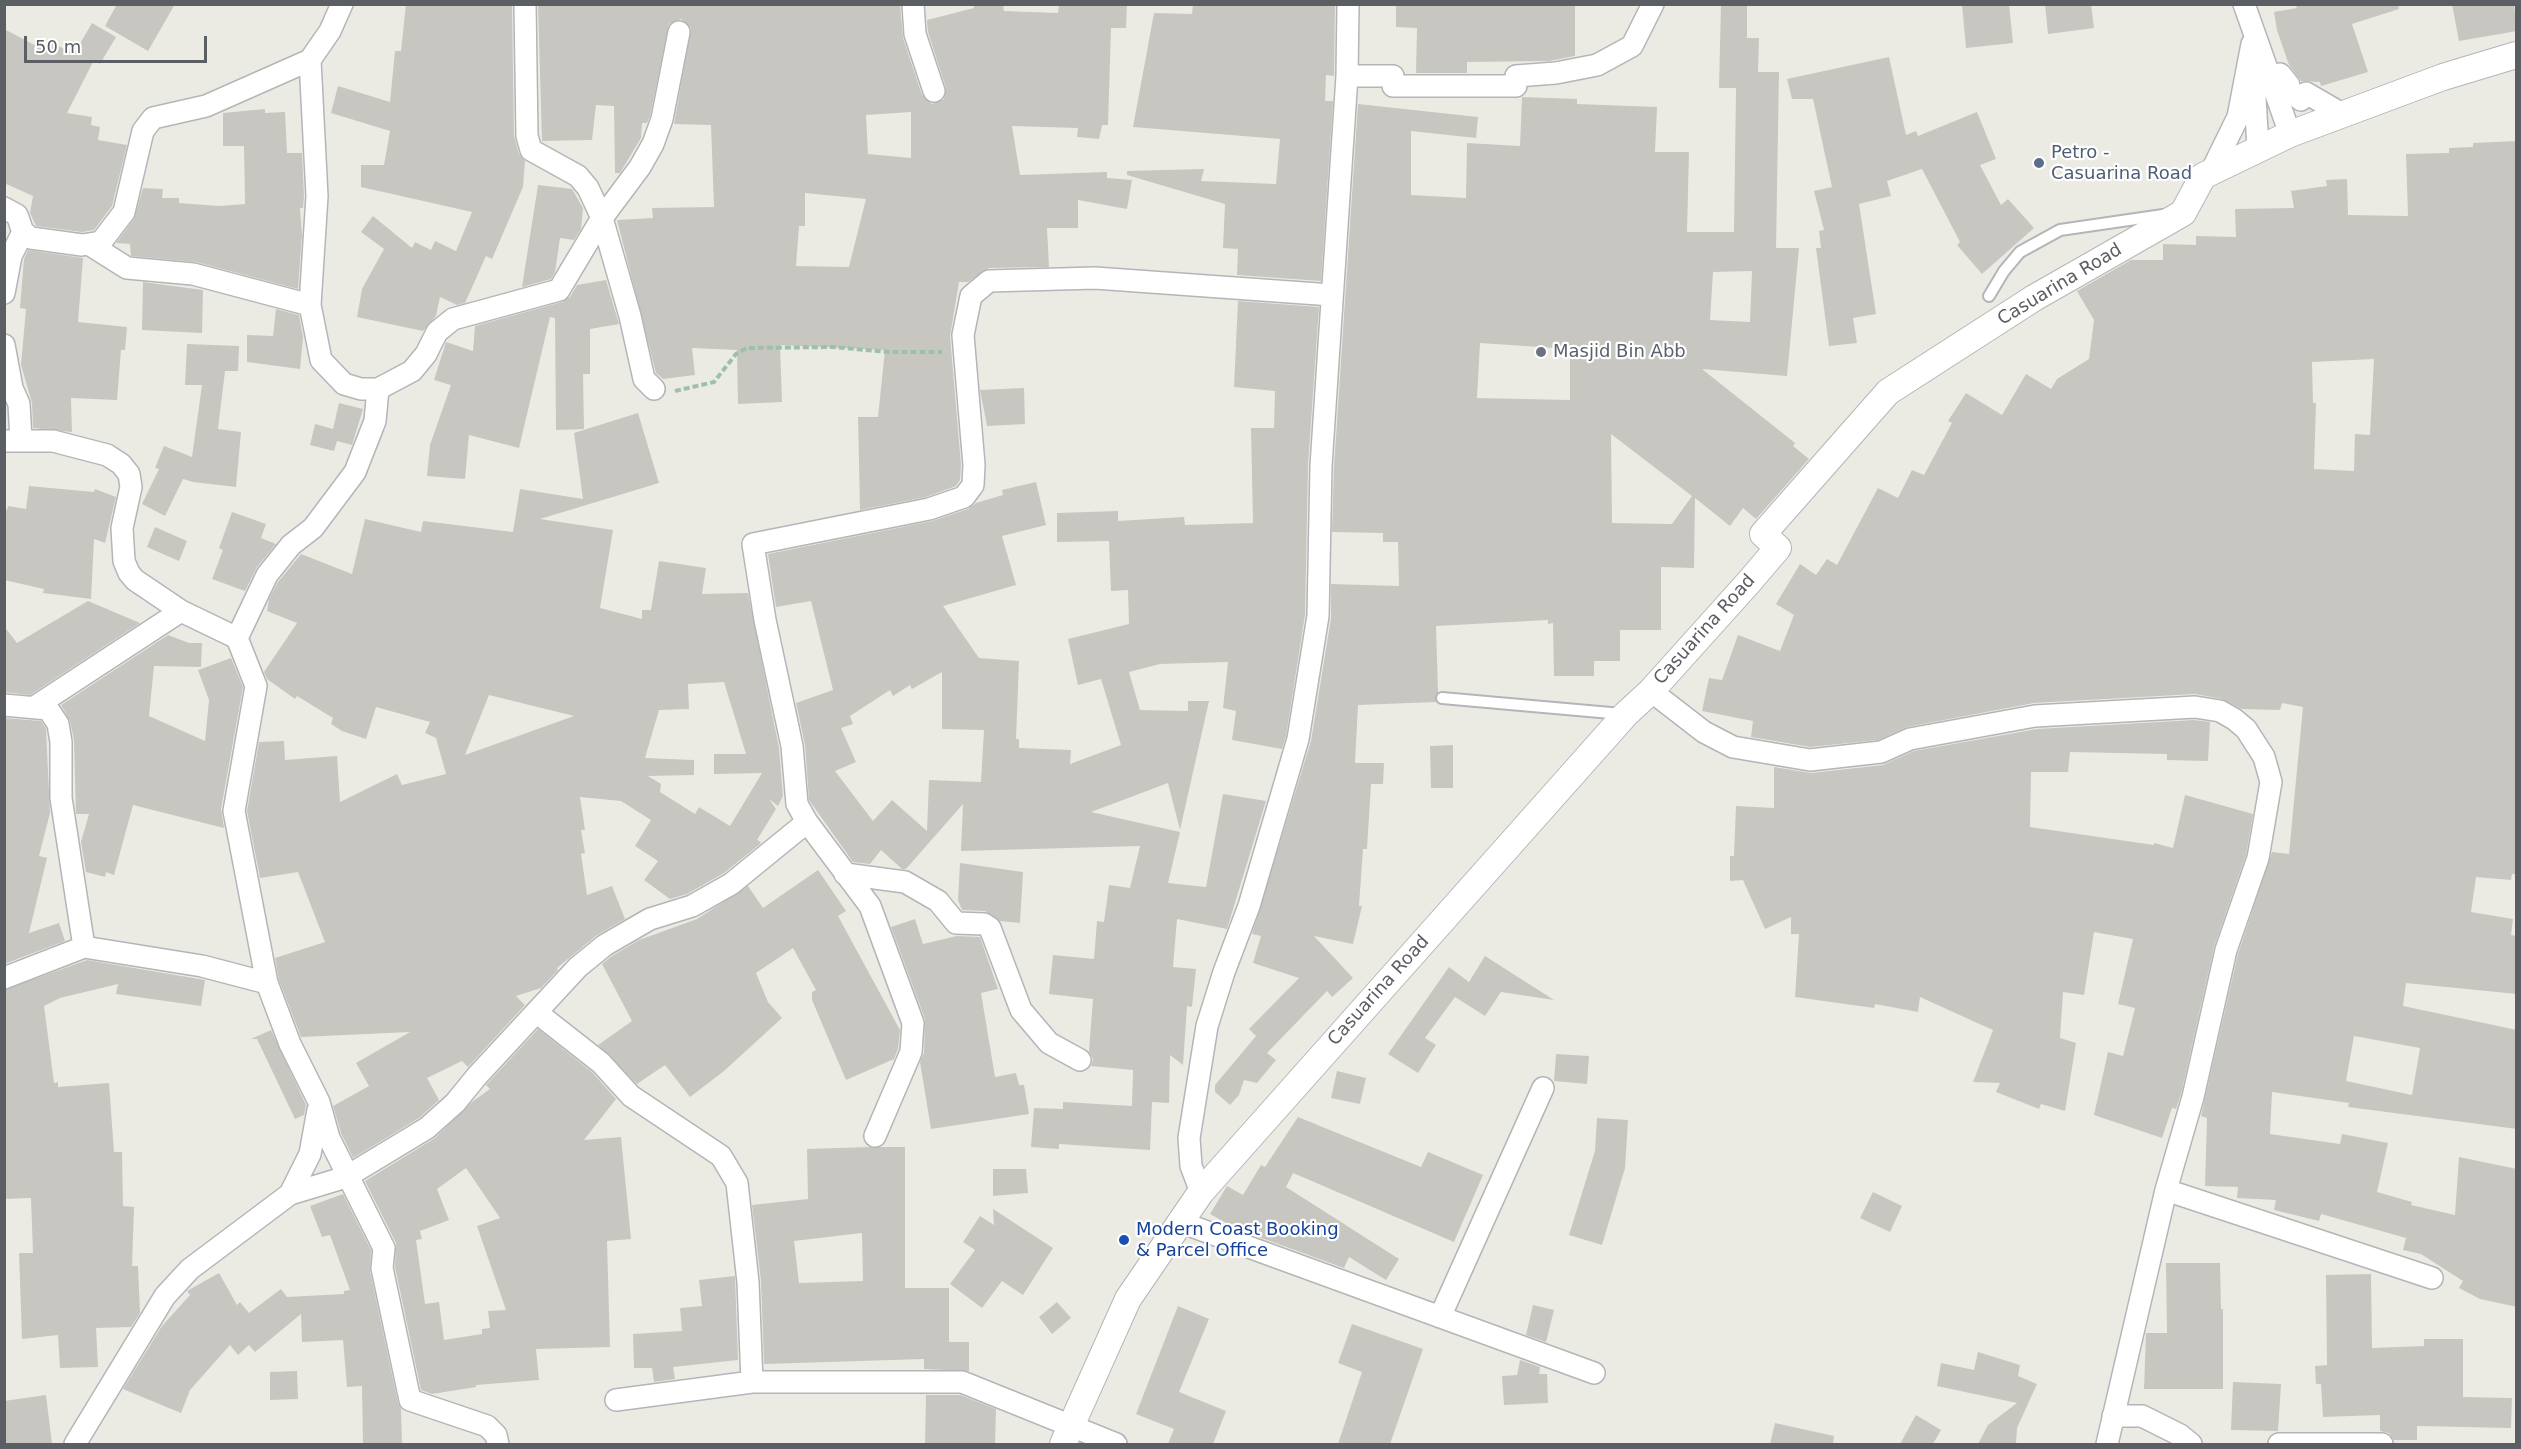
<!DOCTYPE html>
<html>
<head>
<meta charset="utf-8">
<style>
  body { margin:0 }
  #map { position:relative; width:2521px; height:1449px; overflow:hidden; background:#ecebe3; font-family:"DejaVu Sans",sans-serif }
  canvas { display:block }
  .frame { position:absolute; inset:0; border:6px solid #5b5e62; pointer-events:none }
  .scale { position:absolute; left:24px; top:36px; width:183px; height:27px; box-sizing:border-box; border:3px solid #5b5e62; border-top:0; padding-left:8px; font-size:18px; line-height:21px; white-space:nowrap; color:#5b5e62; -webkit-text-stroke:4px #fff; paint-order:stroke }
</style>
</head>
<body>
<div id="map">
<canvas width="2521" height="1449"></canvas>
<div class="frame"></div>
<div class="scale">50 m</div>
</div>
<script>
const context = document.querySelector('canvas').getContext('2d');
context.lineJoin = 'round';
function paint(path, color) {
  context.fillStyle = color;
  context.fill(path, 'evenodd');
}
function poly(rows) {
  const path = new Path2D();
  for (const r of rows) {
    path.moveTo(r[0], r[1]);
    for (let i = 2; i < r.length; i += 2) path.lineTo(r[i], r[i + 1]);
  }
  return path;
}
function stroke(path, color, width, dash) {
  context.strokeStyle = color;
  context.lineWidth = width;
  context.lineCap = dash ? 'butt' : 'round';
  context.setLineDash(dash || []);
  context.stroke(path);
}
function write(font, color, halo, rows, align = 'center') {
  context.font = font + ' "DejaVu Sans",sans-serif';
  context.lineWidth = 4.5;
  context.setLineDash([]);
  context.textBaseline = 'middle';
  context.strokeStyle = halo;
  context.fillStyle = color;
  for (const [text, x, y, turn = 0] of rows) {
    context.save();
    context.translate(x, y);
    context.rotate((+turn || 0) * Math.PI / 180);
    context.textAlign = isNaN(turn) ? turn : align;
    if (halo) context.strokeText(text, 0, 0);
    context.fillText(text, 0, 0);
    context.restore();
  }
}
const building = poly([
  [117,4,175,4,148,51,105,26],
  [406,4,512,4,514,136,519,154,525,161,523,187,492,259,486,256,465,303,457,305,440,297,436,316,423,331,357,317,362,289,384,249,361,232,373,216,412,248,415,242,431,250,435,241,456,251,472,212,361,187,361,165,384,165,390,131,331,113,338,86,390,102,395,51,401,51],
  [538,4,900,4,903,38,922,95,932,104,944,99,946,88,928,32,927,20,974,8,973,4,1003,4,1004,11,1058,13,1059,4,1127,4,1126,28,1111,28,1108,125,1102,125,1099,139,1077,137,1078,128,1012,126,1020,175,1107,172,1107,178,1132,180,1127,209,1078,200,1078,228,1047,228,1049,267,989,268,968,282,959,282,950,336,961,465,960,480,956,486,926,497,860,510,858,417,878,417,885,350,780,345,782,402,738,404,737,350,692,348,695,375,663,379,656,373,617,220,653,218,652,208,714,207,711,125,674,124,691,28,681,19,669,24,650,116,647,123,642,123,641,138,620,173,615,173,614,106,596,105,592,140,542,141],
  [911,112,911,158,868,154,866,115],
  [805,193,866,199,849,267,796,266,799,226,805,226],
  [1193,4,1335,4,1334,76,1326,75,1325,101,1333,101,1321,281,1237,275,1238,249,1223,248,1225,204,1127,175,1127,171,1204,169,1201,181,1276,184,1280,139,1133,127,1154,13,1192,14],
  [1396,4,1575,4,1575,56,1549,61,1467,62,1467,73,1416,73,1417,28,1396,27],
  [1721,4,1747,4,1747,38,1759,38,1758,72,1779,72,1776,248,1799,248,1787,376,1702,369,1795,443,1793,446,1809,459,1756,519,1743,508,1730,526,1695,498,1694,568,1661,567,1661,630,1620,630,1620,661,1594,661,1594,676,1554,676,1553,623,1548,624,1548,620,1436,626,1438,692,1436,702,1358,705,1355,763,1384,763,1383,784,1371,784,1367,849,1363,849,1359,906,1362,906,1353,944,1314,936,1353,978,1332,997,1327,991,1267,1053,1276,1060,1257,1083,1244,1080,1239,1095,1230,1105,1215,1092,1215,1085,1256,1036,1249,1029,1299,978,1253,963,1261,936,1252,934,1311,741,1331,618,1331,584,1399,586,1398,542,1383,542,1383,533,1332,532,1334,467,1358,104,1478,117,1476,138,1411,131,1411,195,1466,198,1467,143,1520,146,1522,97,1577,99,1577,104,1657,107,1655,152,1689,152,1687,232,1734,232,1736,88,1719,88],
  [1752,271,1750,322,1710,320,1713,272],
  [1480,343,1570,349,1570,400,1477,398],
  [1611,434,1692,496,1672,524,1612,523],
  [1962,4,2009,4,2013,43,1966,48],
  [2045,4,2091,4,2094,28,2048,34],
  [2295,4,2398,4,2399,9,2352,24,2368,72,2321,86,2320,82,2301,81,2289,65,2277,30,2274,12,2297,8],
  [2452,4,2514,4,2517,31,2459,41],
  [92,23,116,37,100,64,94,60,67,113,92,117,91,125,100,127,98,140,127,145,112,206,94,230,82,232,36,226,30,213,33,196,4,183,4,29,44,50,49,41,74,54],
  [1889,57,1906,135,1916,131,1918,136,1977,112,1996,159,1980,165,2001,205,2008,199,2034,228,1982,274,1957,245,1960,242,1922,169,1887,181,1891,196,1859,204,1876,314,1853,318,1857,343,1829,346,1816,248,1821,248,1819,231,1824,230,1814,191,1832,187,1813,99,1792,99,1787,79],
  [265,109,265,113,285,112,287,153,302,153,304,196,303,208,300,208,302,235,298,289,196,262,131,256,130,244,116,243,134,219,143,188,163,189,162,198,179,198,179,203,219,206,245,204,244,146,223,146,223,113],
  [2517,141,2517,874,2512,874,2511,880,2476,877,2471,912,2513,919,2511,935,2517,936,2517,994,2406,983,2403,1006,2517,1030,2517,1129,2348,1107,2349,1103,2272,1092,2270,1134,2340,1144,2342,1134,2388,1143,2377,1192,2412,1202,2411,1205,2455,1215,2459,1157,2517,1169,2517,1307,2480,1299,2459,1288,2463,1281,2421,1254,2403,1250,2406,1238,2321,1214,2319,1221,2274,1210,2276,1200,2237,1198,2238,1187,2205,1186,2207,1118,2201,1116,2238,954,2272,852,2289,854,2303,707,2282,703,2280,710,2242,709,2222,699,2195,694,2034,703,1907,727,1878,740,1810,747,1751,737,1753,721,1702,711,1709,678,1722,680,1738,635,1780,651,1794,615,1776,604,1800,564,1816,575,1827,559,1837,565,1878,488,1898,498,1912,470,1924,475,1952,423,1948,421,1966,393,2002,415,2026,374,2051,389,2057,379,2089,359,2094,320,2077,291,2131,260,2163,260,2163,244,2196,245,2196,236,2236,237,2235,209,2294,208,2291,191,2327,186,2326,180,2347,179,2348,215,2408,216,2406,154,2449,153,2449,148,2473,147,2473,143],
  [2374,359,2370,435,2355,434,2354,471,2314,469,2316,403,2313,403,2312,362],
  [2354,1036,2420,1048,2412,1095,2346,1081],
  [538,185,572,189,583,208,581,229,574,240,560,238,555,272,551,279,522,287],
  [28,250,83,258,78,322,127,327,125,350,121,350,117,400,71,398,72,432,33,428,32,403,21,365,26,309,20,308,24,259],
  [606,280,619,324,590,329,590,374,583,374,584,429,556,430,555,318,550,317,519,448,469,435,465,479,427,476,430,445,451,385,434,380,446,342,473,351,475,326,562,302,570,297,577,285],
  [143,282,203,290,202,333,142,330],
  [1238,301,1319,307,1308,465,1305,615,1286,736,1282,749,1232,740,1236,711,1223,708,1228,662,1160,664,1129,672,1140,710,1188,711,1188,701,1209,701,1180,830,1168,783,1091,812,1180,832,1168,883,1206,887,1223,794,1266,801,1227,929,1177,919,1173,967,1196,969,1192,1007,1187,1006,1183,1065,1170,1055,1169,1103,1152,1102,1150,1150,1059,1144,1059,1149,1031,1147,1034,1108,1063,1109,1063,1102,1132,1106,1133,1070,1091,1066,1093,1059,1089,1051,1093,999,1049,994,1053,955,1094,959,1097,921,1104,922,1109,885,1130,888,1140,846,961,851,963,804,906,869,902,869,881,850,870,864,853,862,809,800,805,745,796,703,833,690,811,601,776,607,768,554,932,521,968,509,976,503,1003,495,1002,490,1036,482,1046,525,1002,536,1016,585,943,606,979,658,1019,661,1016,739,1019,739,1019,748,1071,750,1070,764,1121,745,1101,679,1078,685,1068,639,1129,624,1128,590,1111,591,1109,541,1057,542,1057,513,1118,511,1118,521,1184,517,1185,525,1253,523,1251,428,1274,428,1275,391,1234,387],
  [942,672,942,729,984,730,981,782,929,780,927,831,892,800,873,821,835,771,856,762,841,728,853,724,850,716,890,690,893,696,910,685,912,689],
  [276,309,299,315,303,337,300,369,247,362,247,335,273,336],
  [187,344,239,346,238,371,225,371,218,429,241,432,236,487,193,482,183,479,165,516,142,504,159,469,155,468,164,446,192,457,202,385,185,385],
  [1024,388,1025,424,987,426,980,390],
  [339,403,363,409,352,445,337,441,334,451,310,445,315,424,333,429],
  [638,413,659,483,540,519,613,530,600,608,642,619,642,610,651,610,659,561,706,568,702,594,748,593,779,748,783,796,778,806,769,799,776,809,757,840,761,842,760,844,724,873,687,894,670,899,644,880,658,861,635,846,651,820,621,801,580,797,585,830,581,830,585,853,581,854,587,895,612,886,625,919,597,935,557,968,558,970,541,988,516,996,525,1005,468,1067,462,1061,427,1078,439,1100,419,1118,353,1158,341,1133,333,1106,369,1086,356,1063,410,1032,301,1037,279,980,275,958,325,942,298,872,260,878,247,811,259,742,284,741,285,760,337,756,340,802,397,774,402,785,446,774,436,738,425,733,430,722,376,707,366,739,342,731,331,724,333,718,297,696,295,699,267,679,264,672,297,623,267,611,269,599,278,582,301,554,352,574,365,519,421,532,423,521,513,532,520,489,583,499,574,433],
  [724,682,746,754,714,754,714,774,762,773,730,826,699,807,695,814,660,792,661,784,648,776,694,775,694,760,645,758,659,710,689,709,688,684],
  [489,695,574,716,465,755],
  [29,486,94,492,95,489,116,497,105,543,94,539,91,599,43,593,44,589,4,580,4,510,7,510,8,506,26,509],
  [232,512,266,524,261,538,276,544,257,567,245,591,212,579,223,550,219,548],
  [155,527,187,541,179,561,147,547],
  [88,601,140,623,30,695,4,692,4,626,17,643],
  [168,635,189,643,202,643,201,667,154,666,149,716,205,741,209,700,198,670,231,658,243,687,221,809,224,828,133,805,114,875,106,872,105,877,86,872,81,842,89,814,76,814,74,740,70,721,61,705],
  [4,718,41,721,46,729,50,813,39,856,47,858,29,933,59,923,65,941,4,964],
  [2194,720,2210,722,2208,761,2167,760,2167,754,2070,752,2068,772,2031,772,2030,827,2154,845,2154,843,2173,848,2185,795,2253,814,2246,855,2214,947,2181,1094,2176,1109,2172,1108,2162,1138,2094,1115,2108,1052,2123,1056,2135,1008,2118,1004,2133,939,2094,932,2084,995,2063,992,2060,1038,2076,1043,2065,1111,2041,1104,2039,1109,1996,1092,2000,1083,1973,1082,1993,1030,1975,1022,1920,997,1918,1012,1875,1004,1874,1008,1795,997,1799,934,1791,934,1791,917,1765,929,1743,880,1730,881,1730,856,1734,856,1736,806,1774,808,1774,767,1811,773,1883,765,1914,751,2037,729],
  [1453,745,1453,788,1431,788,1430,746],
  [960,863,1023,872,1020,923,1000,921,985,911,962,910,958,900],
  [818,870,846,911,838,916,900,1030,898,1049,894,1059,846,1080,812,1000,812,992,816,990,793,948,756,973,768,1002,782,1018,724,1071,690,1097,665,1065,637,1084,598,1045,632,1021,602,964,612,956,639,940,697,919,748,886,763,908],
  [915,919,923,944,957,936,980,937,998,989,981,993,995,1077,1016,1073,1019,1085,1024,1085,1029,1114,931,1129,920,1062,924,1053,925,1019,891,927],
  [1485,956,1554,1000,1501,992,1485,1016,1455,997,1425,1038,1436,1045,1418,1073,1388,1054,1449,967,1469,982],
  [87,960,205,980,201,1006,116,994,118,984,60,998,44,1006,54,1083,58,1082,58,1087,109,1083,114,1152,122,1152,123,1206,134,1207,132,1266,138,1266,140,1313,131,1327,96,1328,98,1367,60,1368,58,1335,22,1339,19,1253,33,1253,31,1198,4,1199,4,990],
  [538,1029,592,1072,616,1099,584,1140,621,1137,631,1239,607,1241,610,1347,536,1349,539,1380,476,1385,476,1387,432,1394,421,1390,395,1267,396,1243,365,1181,435,1138,472,1102,490,1089,486,1085],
  [466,1168,500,1218,477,1226,506,1310,488,1311,490,1328,482,1329,482,1334,444,1340,439,1302,425,1304,416,1240,422,1239,420,1231,449,1220,437,1189],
  [271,1030,306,1105,304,1115,295,1119,257,1039,251,1039],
  [1556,1054,1589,1056,1587,1084,1554,1081],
  [1337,1071,1366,1078,1360,1104,1331,1098],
  [1298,1117,1421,1167,1428,1152,1483,1175,1454,1242,1293,1173,1286,1187,1399,1259,1386,1280,1349,1257,1344,1268,1237,1229,1210,1214,1227,1186,1243,1195,1261,1165,1265,1167],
  [1597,1118,1628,1120,1625,1168,1602,1245,1569,1235,1595,1151],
  [870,1147,905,1147,905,1288,949,1288,949,1342,969,1342,969,1371,924,1369,924,1359,764,1364,761,1281,752,1205,808,1199,807,1149],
  [862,1233,863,1281,799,1283,794,1241],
  [993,1169,1026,1169,1028,1193,993,1196],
  [1873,1192,1902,1206,1890,1232,1860,1218],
  [343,1194,371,1250,370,1271,398,1403,401,1409,402,1444,363,1444,362,1386,347,1387,343,1340,302,1342,301,1314,255,1352,249,1345,238,1355,230,1345,190,1390,181,1413,123,1389,162,1326,190,1295,187,1291,219,1273,237,1305,240,1302,249,1313,281,1289,287,1297,344,1294,344,1291,350,1290,330,1235,322,1237,310,1206],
  [993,1209,1053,1248,1023,1295,1002,1281,982,1308,950,1284,975,1250,963,1242,980,1216,994,1225],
  [2166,1263,2220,1263,2221,1309,2223,1309,2223,1389,2144,1389,2146,1333,2167,1333],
  [2371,1274,2372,1348,2424,1346,2424,1339,2463,1339,2463,1397,2512,1398,2511,1428,2417,1426,2417,1440,2394,1440,2389,1433,2380,1431,2380,1415,2323,1417,2321,1384,2316,1384,2315,1366,2327,1365,2326,1275],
  [735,1276,738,1360,673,1367,675,1379,654,1382,652,1368,634,1368,633,1334,682,1331,680,1308,702,1306,699,1280],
  [1057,1302,1071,1318,1052,1334,1039,1317],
  [1533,1305,1554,1310,1546,1342,1526,1335],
  [1178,1306,1209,1319,1179,1392,1226,1411,1213,1444,1168,1444,1174,1429,1136,1414],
  [1352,1324,1423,1349,1390,1444,1338,1444,1362,1372,1338,1363],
  [1978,1352,2020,1365,2018,1376,2037,1384,2017,1428,2016,1444,1978,1444,1988,1425,2017,1403,1937,1386,1941,1363,1974,1370],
  [1520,1360,1540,1367,1539,1374,1547,1374,1548,1403,1504,1405,1502,1376,1517,1375],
  [297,1371,298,1399,270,1400,270,1372],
  [2233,1382,2281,1384,2278,1431,2231,1430],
  [46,1395,52,1444,4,1444,4,1401],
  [926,1395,960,1395,996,1409,995,1444,925,1444],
  [1916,1415,1941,1430,1933,1444,1900,1444],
  [1775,1423,1834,1436,1833,1444,1770,1444]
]);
const path = poly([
  [675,391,714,382,736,354,747,348,832,347,890,352,942,352]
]);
const service = poly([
  [1989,296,2004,271,2020,252,2060,230,2163,215],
  [1442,698,1622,714]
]);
const minor = poly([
  [342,4,330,31,310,60,317,196,310,305,321,360,344,384,361,389,378,389,412,371,426,354,437,332,453,319,559,290,602,218,640,167,653,144,662,119,679,32],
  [525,4,527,136,531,150,578,176,588,188,602,218,630,316,644,379,654,389],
  [913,4,915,34,934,91],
  [2244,4,2290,134],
  [2280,74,2289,85,2286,88,2301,100,2306,93,2344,115],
  [1347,76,1393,76,1393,86,1516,86,1516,76,1556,73,1597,65,1632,46,1653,4],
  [2254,80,2258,148],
  [2211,172,2238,117,2252,44],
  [4,208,17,215,23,232,31,238,82,245,101,242,124,212,143,131,153,118,206,106,310,60],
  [92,246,127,268,193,274,310,305],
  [4,293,11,256,23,232],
  [4,345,12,388,19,404,21,440],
  [378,389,375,421,355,472,313,528,291,545,267,575,237,638,256,686,234,811,267,983,290,1044,319,1102,329,1138,384,1248,382,1268,410,1400,487,1426,496,1435,498,1444],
  [4,441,53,441,107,455,121,464,129,474,131,487,122,528,124,561,129,573,135,580,181,611,237,638],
  [1651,691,1704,732,1733,747,1810,760,1881,752,1910,739,2035,716,2195,707,2220,711,2234,719,2246,729,2264,757,2271,782,2258,858,2226,950,2193,1097,2166,1190,2107,1444],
  [4,705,48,709,58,724,61,742,61,798,84,947],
  [36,706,181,611],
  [845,874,905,882,938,901,956,923,984,924,990,928,1021,1010,1049,1043,1080,1060],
  [4,978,84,947,202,966,267,983],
  [536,1012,601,1063,631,1096,721,1156,737,1183,748,1282,752,1382],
  [875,1136,911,1052,913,1023,870,906,807,822,797,804,792,746,765,620,753,544,929,509,964,497,973,485,974,465,963,335,971,296,989,281,1095,278,1332,295],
  [2166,1190,2432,1278],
  [1201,1192,1191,1166,1189,1138,1207,1026,1224,972,1249,906,1298,739,1318,616,1321,466,1347,76,1348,4],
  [290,1194,310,1154,318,1110],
  [1180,1222,1594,1373],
  [1440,1317,1543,1088],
  [616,1400,752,1382,962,1382,1116,1444],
  [2113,1416,2142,1416,2180,1435,2191,1444],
  [75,1444,165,1296,190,1269,290,1194,346,1177,427,1128,455,1103,477,1076,578,967,605,945,650,919,692,906,731,884,807,822],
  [2279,1444,2382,1444]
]);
const tertiary = poly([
  [1063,1444,1128,1299,1201,1192,1626,714,1651,691,1749,582,1778,548,1763,534,1888,392,2034,298,2183,213,2203,176,2290,134,2443,77,2516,55]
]);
const markers = [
  [2039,163,6,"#5c6f8a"],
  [1541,352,6,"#6b7280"],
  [1124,1240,6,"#1a4fb4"]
];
const serviceNames = [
  ["Petro -",2051,153],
  ["Casuarina Road",2051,174]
];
const streetNames = [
  ["Casuarina Road",2060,285,-31],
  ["Casuarina Road",1705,630,-48],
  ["Casuarina Road",1379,991,-48]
];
const worshipNames = [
  ["Masjid Bin Abb",1553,352]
];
const transitNames = [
  ["Modern Coast Booking",1136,1230],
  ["& Parcel Office",1136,1251]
];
paint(building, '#c8c6c0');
stroke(service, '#b4b5b9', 14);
stroke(minor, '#b4b5b9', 24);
stroke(tertiary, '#b4b5b9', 28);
stroke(path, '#9cc1ab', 4, [6, 3]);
stroke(service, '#fff', 10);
stroke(minor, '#fff', 21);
stroke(tertiary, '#fff', 26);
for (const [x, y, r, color] of markers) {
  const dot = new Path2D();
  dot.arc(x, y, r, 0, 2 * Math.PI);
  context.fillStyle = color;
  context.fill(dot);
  stroke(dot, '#fff', 2);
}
write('18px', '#4e5e75', '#fff', serviceNames, 'left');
write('18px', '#5b5e62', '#fff', streetNames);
write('18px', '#5b616d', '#fff', worshipNames, 'left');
write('18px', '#164399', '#fff', transitNames, 'left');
</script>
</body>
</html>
